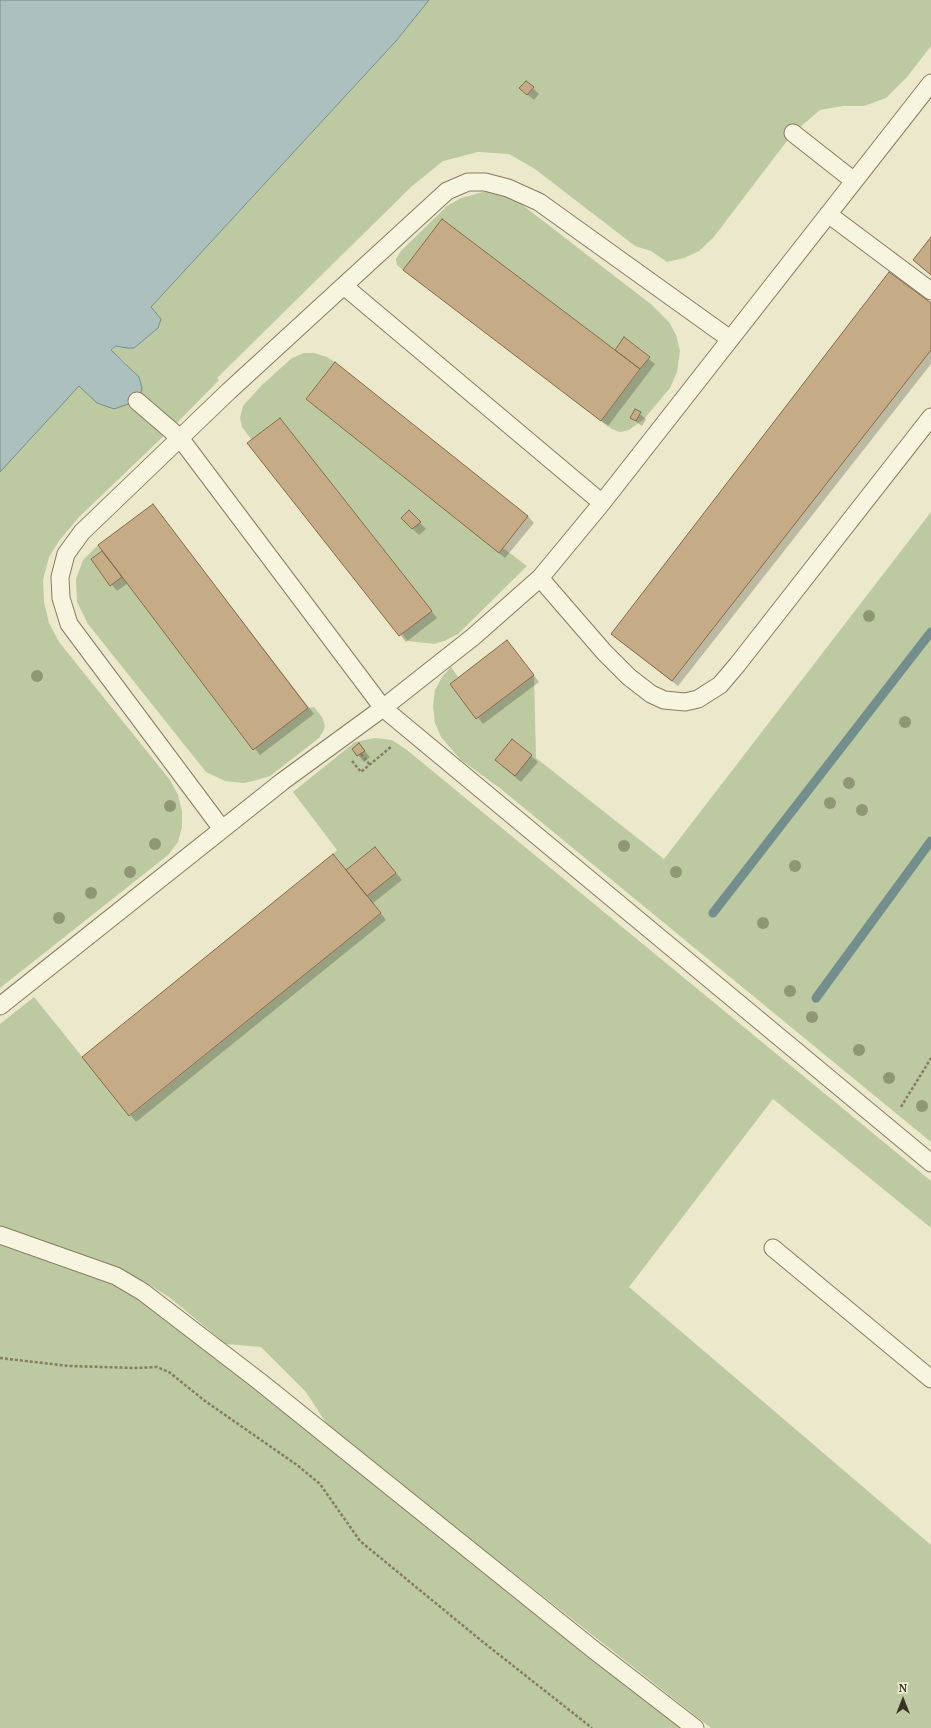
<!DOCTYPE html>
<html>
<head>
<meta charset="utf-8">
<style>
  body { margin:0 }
  #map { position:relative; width:931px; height:1728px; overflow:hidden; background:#ece8cc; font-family:"PT Serif",serif }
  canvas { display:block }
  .north { position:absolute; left:883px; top:1680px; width:40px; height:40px; -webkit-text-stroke:3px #f4f1db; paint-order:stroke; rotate:0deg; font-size:11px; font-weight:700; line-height:16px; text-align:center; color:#3a3223 }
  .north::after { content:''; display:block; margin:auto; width:14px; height:18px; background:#3a3223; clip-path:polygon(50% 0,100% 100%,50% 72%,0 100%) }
</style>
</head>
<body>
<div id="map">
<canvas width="931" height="1728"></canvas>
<div class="north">N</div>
</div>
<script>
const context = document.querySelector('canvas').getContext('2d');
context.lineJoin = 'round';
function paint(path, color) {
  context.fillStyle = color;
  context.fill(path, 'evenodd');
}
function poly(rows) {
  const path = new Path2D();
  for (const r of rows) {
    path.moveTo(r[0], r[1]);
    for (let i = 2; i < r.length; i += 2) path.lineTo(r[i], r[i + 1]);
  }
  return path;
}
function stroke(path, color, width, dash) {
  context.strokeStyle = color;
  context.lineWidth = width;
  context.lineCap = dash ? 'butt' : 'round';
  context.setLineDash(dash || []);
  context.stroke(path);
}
const green = poly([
  [429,0,931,0,931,46,907,77,886,98,864,106,843,106,820,110,793,133,713,238,699,251,684,258,667,262,651,251,635,246,535,169,509,154,478,152,443,161,411,187,217,378,219,380,171,429,79,517,59,541,49,557,43,580,44,602,49,623,59,642,170,780,178,795,182,811,182,827,178,842,168,855,0,988,0,471,79,385,88,395,127,364,111,351,116,346,127,348,134,348,158,328,151,307,396,41],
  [483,192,500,193,516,200,652,305,669,322,676,335,680,351,677,372,670,388,644,419,629,430,620,432,612,429,601,421,650,357,624,337,615,350,442,219,403,270,397,265,396,259,401,251,447,206,461,198],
  [304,353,314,353,327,357,335,362,306,399,499,553,503,548,527,566,458,634,444,641,434,644,408,641,402,634,432,611,280,418,252,440,242,427,240,418,243,406,262,385,292,358],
  [931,512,931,1142,501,789,461,760,441,737,435,723,433,706,435,690,442,677,451,667,458,677,450,684,476,719,534,675,536,758,664,859],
  [98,545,102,551,91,559,110,585,122,577,253,750,308,708,314,707,322,717,325,726,324,730,319,738,270,776,257,780,244,783,225,781,206,772,88,624,77,602,76,579,83,560],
  [375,738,392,740,407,750,931,1181,931,1228,773,1099,629,1287,931,1545,931,1728,711,1728,330,1429,306,1392,261,1347,226,1344,169,1297,145,1282,0,1228,0,1024,34,997,130,1116,381,913,367,896,396,873,375,847,346,870,333,854,337,850,293,792,355,742],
  [0,1241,117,1285,138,1295,685,1728,0,1728]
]);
const water = poly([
  [0,0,429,0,396,41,151,307,161,319,158,328,134,348,127,348,116,346,111,350,139,377,142,388,141,394,137,401,114,409,97,403,79,386,0,472,0,0]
]);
const shadow = poly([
  [533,88,539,94,534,100,527,94],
  [404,270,615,351,624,339,655,364,608,426],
  [931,304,931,364,678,686,618,640,612,634],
  [307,399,528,516,534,523,505,558],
  [636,411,646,419,642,426,631,418],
  [280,419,437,618,406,642,249,443],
  [153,505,314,714,260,755,128,583,117,591,92,560,104,551],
  [409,512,426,529,419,535,402,518],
  [513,648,539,682,483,724,451,684],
  [512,740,538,762,521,782,502,766],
  [359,745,370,757,364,762,353,749],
  [375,848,402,880,373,903,386,920,136,1122,83,1057,333,855,347,870]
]);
const stream = poly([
  [713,913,931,632],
  [816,998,931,841]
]);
const building = poly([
  [526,81,534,87,527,95,519,88,526,81],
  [442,219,640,369,601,421,403,270,442,219],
  [931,237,931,275,913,260,931,237],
  [889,272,931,303,931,350,672,681,611,634,889,272],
  [624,337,650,357,640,369,615,350,624,337],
  [335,362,528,516,499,553,306,399,335,362],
  [635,409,641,412,636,421,630,418,635,409],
  [280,418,432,611,399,636,247,443,280,418],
  [153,504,308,708,253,750,98,545,153,504],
  [409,510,421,522,412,529,401,518,409,510],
  [102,551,122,577,110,586,91,559,102,551],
  [507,640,534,675,476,719,450,684,507,640],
  [512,739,532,755,515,776,495,760,512,739],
  [359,743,365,751,357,756,352,749,359,743],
  [375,847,396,873,367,896,346,870,375,847],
  [333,854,381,913,129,1116,82,1057,333,854]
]);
const path = poly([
  [361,754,370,765],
  [352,761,361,772,392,746],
  [901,1107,931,1058],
  [0,1358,69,1366,136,1368,157,1367,169,1372,205,1401,297,1465,320,1484,360,1541,483,1642,592,1728]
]);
const service = poly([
  [793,133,854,181],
  [828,214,931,291],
  [344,286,602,503],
  [137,401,180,438,383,708,473,637,540,578,602,503,931,83],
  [540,578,604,652,629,677,651,694,664,700,685,702,698,699,720,685,737,665,931,417],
  [222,829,69,624,61,598,60,577,66,554,82,532,229,391,447,191,468,182,485,182,508,188,539,202,730,339],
  [0,1006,283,781,383,708,931,1163],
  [0,1235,116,1276,143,1292,259,1381,594,1650,695,1728],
  [773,1248,931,1379]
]);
const trees = [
  [869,616],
  [37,676],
  [905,722],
  [849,783],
  [830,803],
  [170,806],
  [862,810],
  [155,844],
  [624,846],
  [795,866],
  [130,872],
  [676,872],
  [91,893],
  [59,918],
  [763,923],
  [790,991],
  [812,1017],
  [859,1050],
  [889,1078],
  [922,1106]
];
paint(green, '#bdc9a1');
paint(water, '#acc1be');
stroke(water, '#738f8d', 1);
paint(shadow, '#0003');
stroke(stream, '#738f8d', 9);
paint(building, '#c6ac86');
stroke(building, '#856b49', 1);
stroke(service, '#887c61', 19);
stroke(path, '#887c61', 2.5, [3, 2]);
stroke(service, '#f7f4df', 17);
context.fillStyle = '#8f9774';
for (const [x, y] of trees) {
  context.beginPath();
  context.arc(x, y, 6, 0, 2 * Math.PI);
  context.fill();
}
</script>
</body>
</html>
